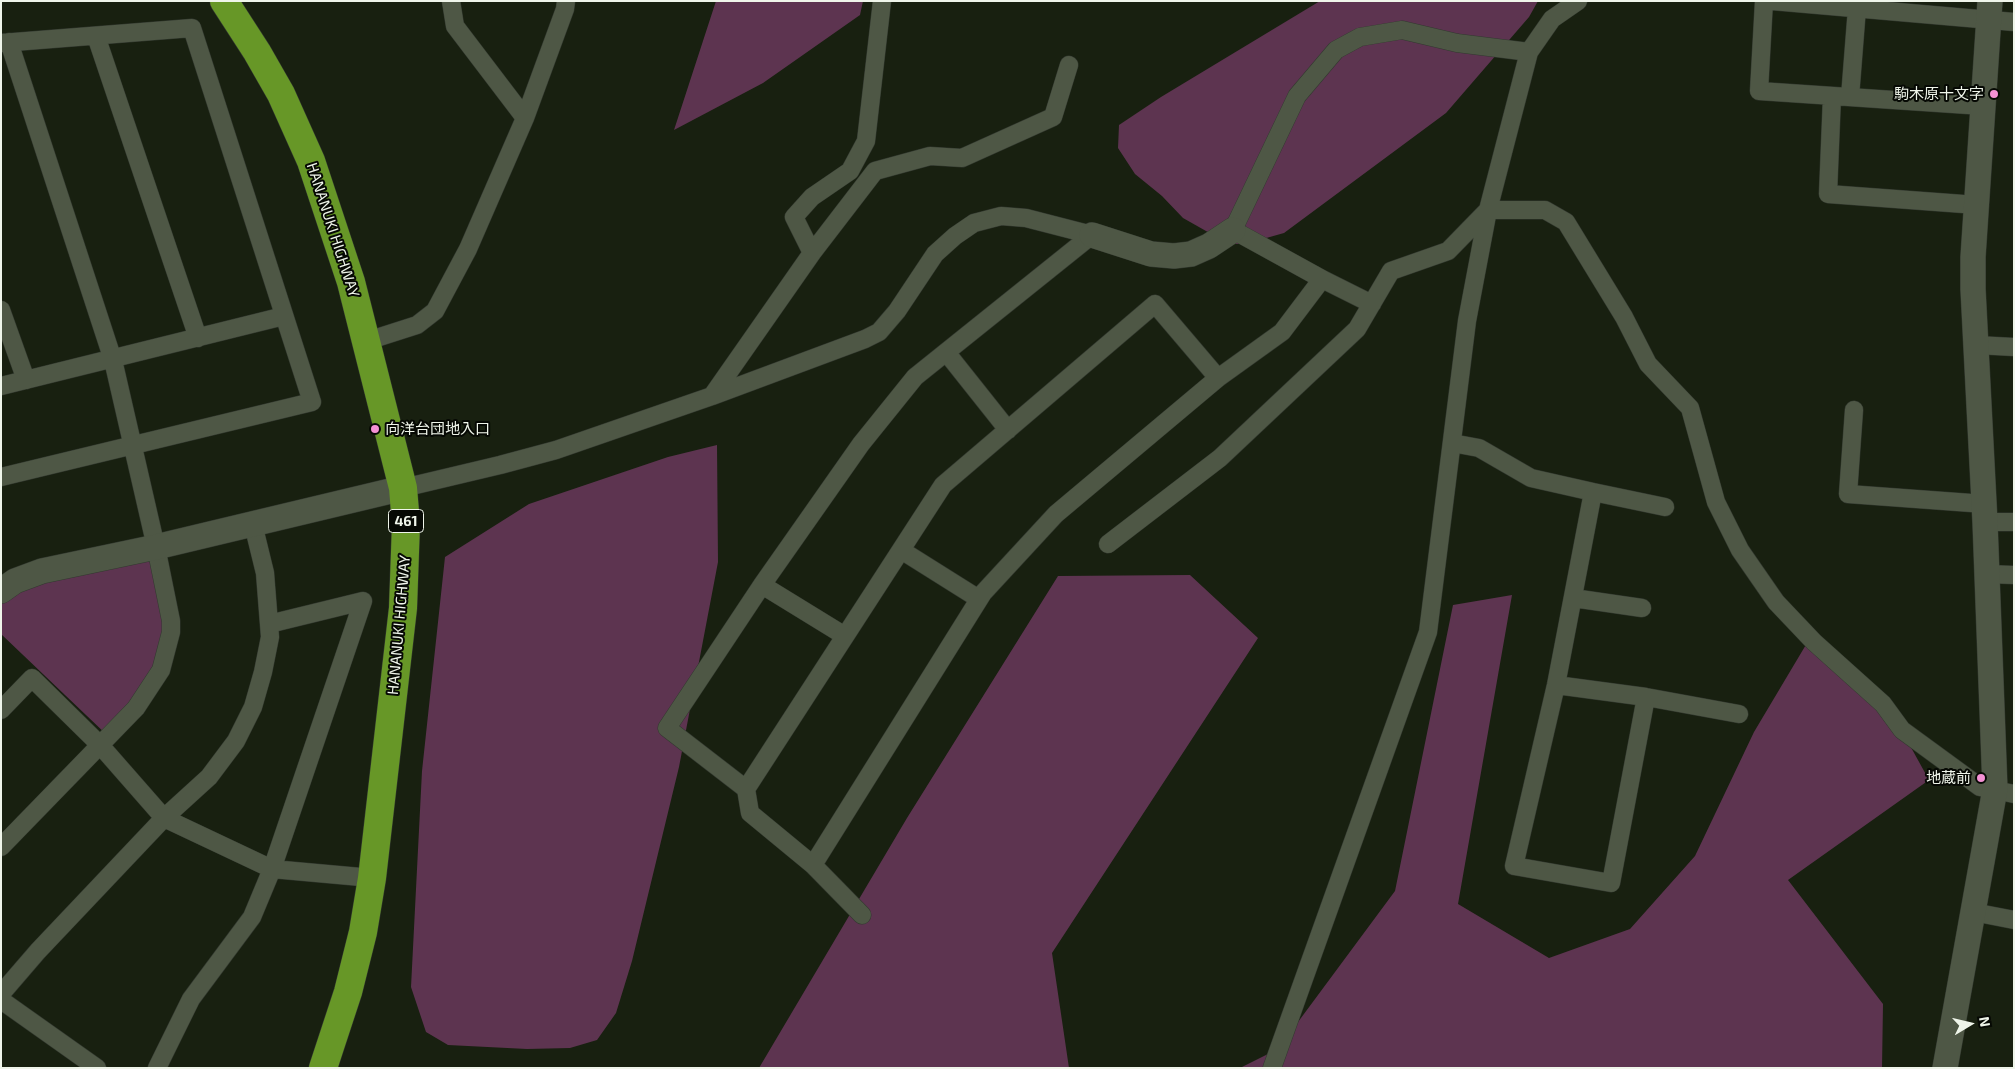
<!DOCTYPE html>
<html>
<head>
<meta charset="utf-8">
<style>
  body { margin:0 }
  #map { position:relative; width:2015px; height:1069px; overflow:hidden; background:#182010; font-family:"Exo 2",sans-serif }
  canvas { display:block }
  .frame { position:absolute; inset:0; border:2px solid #eff5ea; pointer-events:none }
  .north { position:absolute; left:1945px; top:999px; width:50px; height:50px; -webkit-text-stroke:4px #060904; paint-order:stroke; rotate:81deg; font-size:14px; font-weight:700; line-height:20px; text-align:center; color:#eff5ea }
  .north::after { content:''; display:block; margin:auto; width:18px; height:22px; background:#eff5ea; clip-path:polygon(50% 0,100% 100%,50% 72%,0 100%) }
</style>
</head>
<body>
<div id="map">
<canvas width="2015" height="1069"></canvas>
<div class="frame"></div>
<div class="north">N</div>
</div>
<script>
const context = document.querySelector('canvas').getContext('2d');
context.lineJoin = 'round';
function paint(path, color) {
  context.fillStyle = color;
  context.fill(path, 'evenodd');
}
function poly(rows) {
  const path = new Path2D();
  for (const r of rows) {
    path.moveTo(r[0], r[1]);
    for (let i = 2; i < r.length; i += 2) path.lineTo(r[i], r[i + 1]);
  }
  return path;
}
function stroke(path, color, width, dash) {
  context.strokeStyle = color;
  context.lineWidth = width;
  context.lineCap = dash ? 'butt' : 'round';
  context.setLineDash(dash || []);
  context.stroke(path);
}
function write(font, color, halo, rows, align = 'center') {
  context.font = font + ' "Exo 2","Noto Sans JP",sans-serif';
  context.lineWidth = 4;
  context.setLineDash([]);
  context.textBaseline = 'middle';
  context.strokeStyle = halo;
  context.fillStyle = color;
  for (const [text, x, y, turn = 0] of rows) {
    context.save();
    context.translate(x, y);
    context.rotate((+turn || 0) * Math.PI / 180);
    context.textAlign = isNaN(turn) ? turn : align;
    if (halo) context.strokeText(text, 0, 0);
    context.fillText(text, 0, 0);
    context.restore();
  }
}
const green = poly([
  [716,1,863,1,860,15,763,83,674,130],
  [1320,1,1538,1,1529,17,1446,113,1284,233,1245,244,1229,244,1183,218,1162,196,1135,174,1118,148,1119,125,1161,97],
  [717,445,718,562,679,767,632,961,616,1013,597,1040,570,1048,527,1049,448,1045,426,1032,411,987,422,771,445,557,529,504,668,457],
  [156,547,166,652,108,736,1,634,1,592],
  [1190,575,1258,638,1052,953,1069,1068,759,1068,907,818,1058,576],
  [1512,595,1458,904,1549,958,1630,929,1695,856,1754,732,1807,643,1892,713,1929,780,1788,880,1883,1004,1882,1068,1240,1068,1278,1049,1395,891,1453,605]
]);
const street = poly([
  [451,1,455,26,525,118],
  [1764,1,1759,91,1983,106],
  [1772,1,2014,22],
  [96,36,198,338],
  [1,43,192,28,312,402,1,477],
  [1832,96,1828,194,1977,205],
  [1850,97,1857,8],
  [1092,235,915,377,861,444,762,585,667,728,746,789,750,813,813,865,983,593,1056,514,1218,378,1282,332,1322,279,1233,230,1297,96,1336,50,1360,37,1402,30,1457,43,1529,52],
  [812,253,794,217,812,197,850,171,866,141,882,1],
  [1322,279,1372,304],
  [1,310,26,380],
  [367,341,417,325,435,311,468,249,525,118,565,9,566,1],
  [1976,345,2014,347],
  [946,352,1008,430],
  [1,386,284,316],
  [712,396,812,253,875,171,930,156,962,158,1053,117,1069,65],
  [1854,410,1848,494,1985,504],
  [1452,443,1479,448,1531,478,1593,492,1556,685,1514,866,1611,883,1646,697],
  [403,488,500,465,556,450,712,396,865,339,879,332,897,311,935,254,955,236,974,223,1001,216,1026,218,1092,235],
  [1593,492,1665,507],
  [1985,522,2014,522],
  [1108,544,1220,458,1357,329,1391,271,1448,251,1488,210,1545,210,1566,222,1624,317,1648,364,1690,408,1716,502,1740,550,1776,602,1814,642,1883,704,1902,730,1980,787,2014,794],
  [901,550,979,599],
  [1987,574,2014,575],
  [762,585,845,636],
  [1573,598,1642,608],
  [1556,685,1646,697,1739,714],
  [1,710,32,678,100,745,164,818,272,869,363,601,269,624],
  [746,789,943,485,1155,304,1218,378],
  [1,847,136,708,161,670,171,632,171,621,156,547,113,360,9,42],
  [813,865,862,915],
  [1973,912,2014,920],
  [1,994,38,951,164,818,209,777,236,741,253,707,263,672,270,637,265,573,253,524],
  [1,1000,97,1068],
  [157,1068,191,999,252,917,272,869,372,878],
  [1272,1068,1428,632,1467,321,1488,210,1529,52,1552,19,1578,1]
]);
const secondary = poly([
  [1092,235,1151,254,1174,256,1191,254,1209,246,1233,230],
  [1,591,15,581,42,571,156,547,403,488],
  [1945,1068,1995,789,1985,522,1973,289,1973,257,1990,1]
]);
const highway = poly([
  [224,1,257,52,281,94,311,161,351,282,403,488,406,524,403,608,372,878,363,932,348,992,323,1068]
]);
const markers = [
  [1994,94,5,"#f491d4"],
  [375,429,5,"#f491d4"],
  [1981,778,5,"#f491d4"]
];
const shields = [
  [406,521,35]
];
const shieldNames = [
  ["461",406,521]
];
const poiNames = [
  ["駒木原十文字",1984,94],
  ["向洋台団地入口",385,429,"left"],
  ["地蔵前",1971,778]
];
const streetNames = [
  ["HANANUKI HIGHWAY",333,230,72],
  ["HANANUKI HIGHWAY",399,625,-85]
];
paint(green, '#5d3450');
stroke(street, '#333930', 19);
stroke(secondary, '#333930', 26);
stroke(highway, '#333930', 29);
stroke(street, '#4e5745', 18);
stroke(secondary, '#4e5745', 25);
stroke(highway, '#679727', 28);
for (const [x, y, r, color] of markers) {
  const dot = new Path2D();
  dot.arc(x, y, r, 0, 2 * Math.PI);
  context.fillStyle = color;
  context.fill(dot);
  stroke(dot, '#060904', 2);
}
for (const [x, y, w] of shields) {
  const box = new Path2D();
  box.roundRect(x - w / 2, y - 11.5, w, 23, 4);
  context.fillStyle = '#060904';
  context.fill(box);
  stroke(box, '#eff5ea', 1);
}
write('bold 14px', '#eff5ea', null, shieldNames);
write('15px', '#eff5ea', '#060904', poiNames, 'right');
write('15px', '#eff5ea', '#060904', streetNames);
</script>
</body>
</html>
